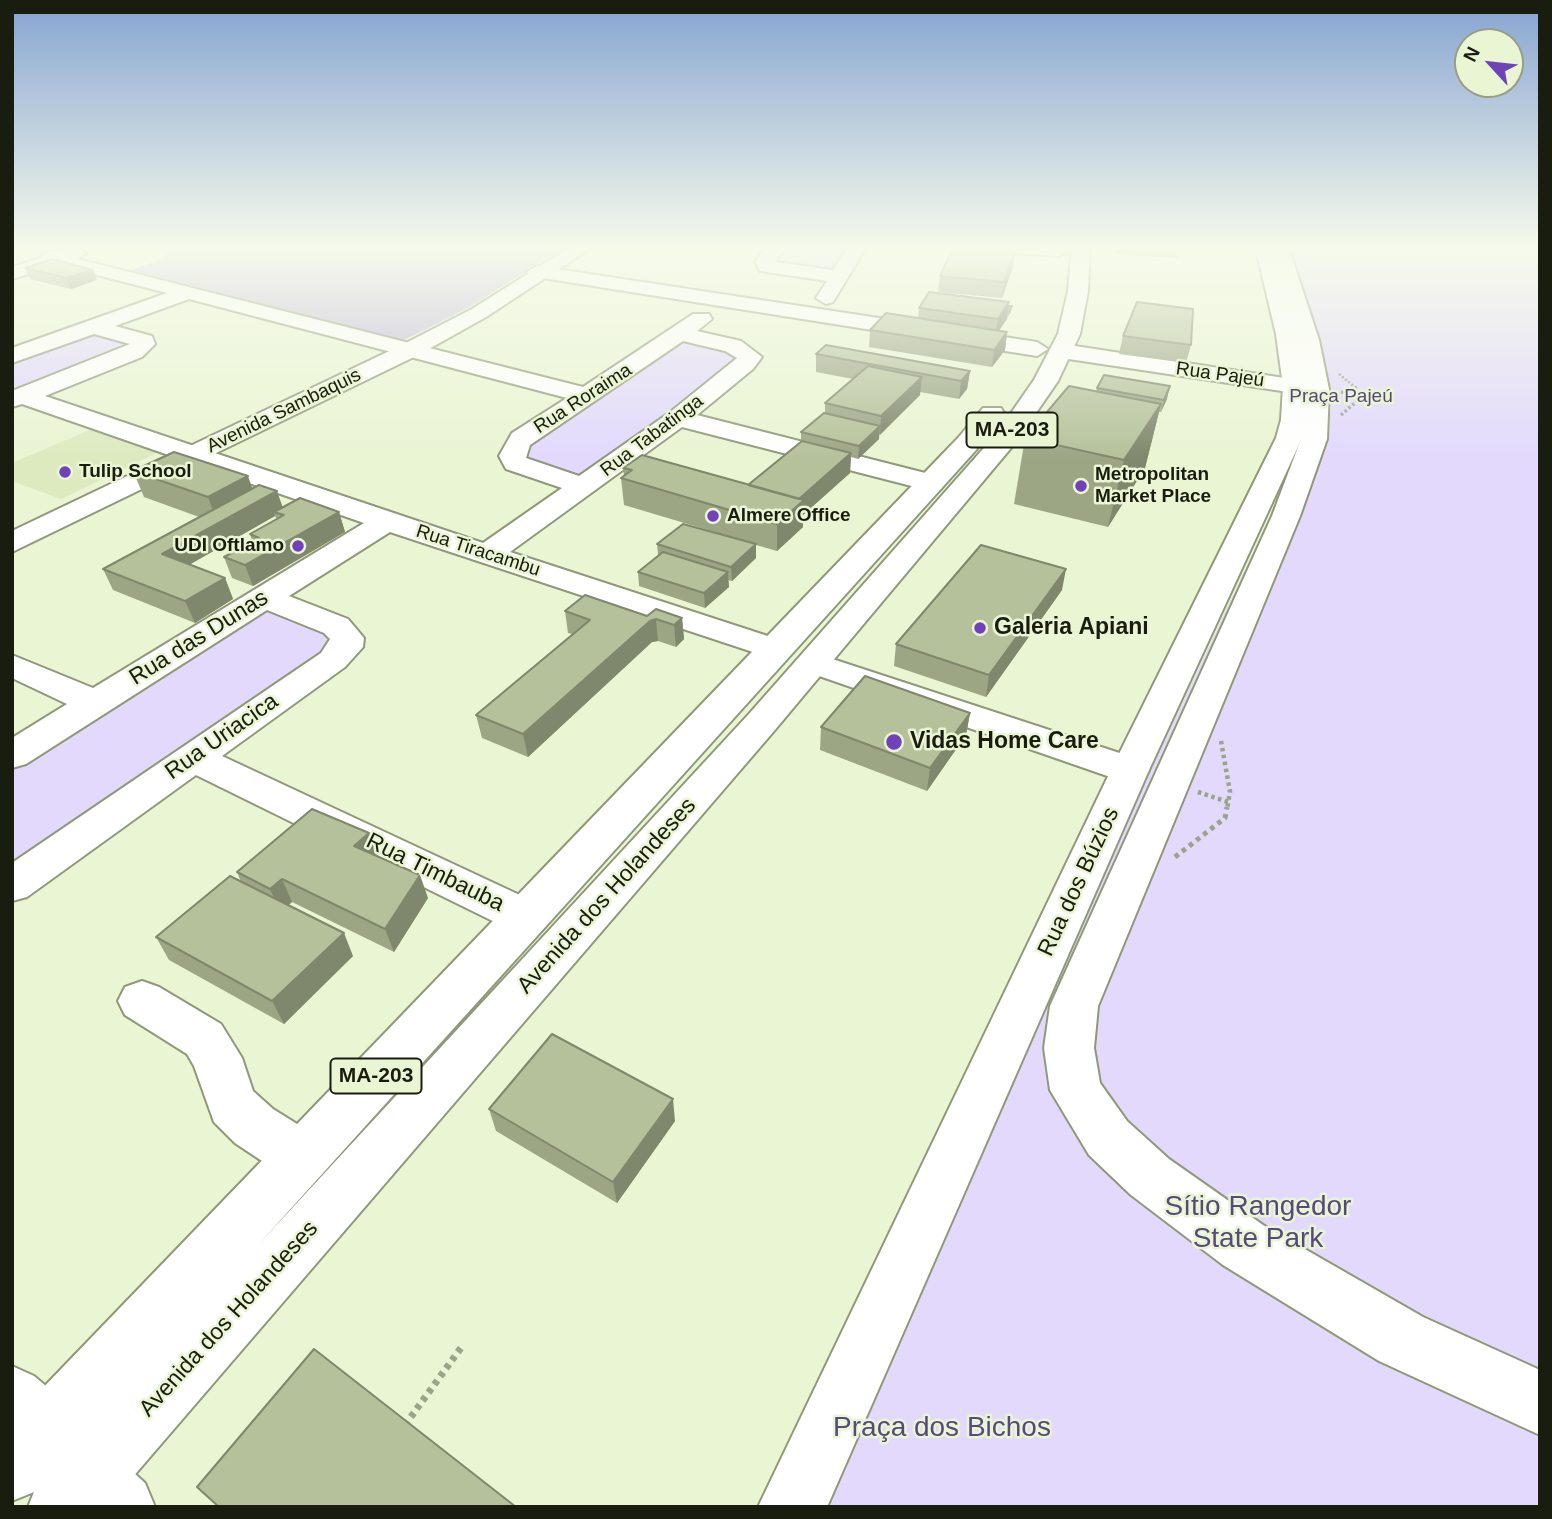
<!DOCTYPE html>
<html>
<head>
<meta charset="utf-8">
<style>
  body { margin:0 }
  #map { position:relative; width:1552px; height:1519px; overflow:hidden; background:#eaf5d3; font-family:Helvetica,sans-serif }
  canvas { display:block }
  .frame { position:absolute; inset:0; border:14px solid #191d10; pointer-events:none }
  .north { position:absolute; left:1454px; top:28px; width:70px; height:70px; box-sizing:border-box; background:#eaf5d3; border:2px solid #969f85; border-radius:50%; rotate:297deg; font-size:19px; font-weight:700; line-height:28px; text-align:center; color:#191d10 }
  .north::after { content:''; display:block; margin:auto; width:24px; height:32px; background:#6f42ba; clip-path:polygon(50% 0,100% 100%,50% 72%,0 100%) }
</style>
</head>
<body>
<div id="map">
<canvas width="1552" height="1519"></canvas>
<div class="frame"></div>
<div class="north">N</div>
</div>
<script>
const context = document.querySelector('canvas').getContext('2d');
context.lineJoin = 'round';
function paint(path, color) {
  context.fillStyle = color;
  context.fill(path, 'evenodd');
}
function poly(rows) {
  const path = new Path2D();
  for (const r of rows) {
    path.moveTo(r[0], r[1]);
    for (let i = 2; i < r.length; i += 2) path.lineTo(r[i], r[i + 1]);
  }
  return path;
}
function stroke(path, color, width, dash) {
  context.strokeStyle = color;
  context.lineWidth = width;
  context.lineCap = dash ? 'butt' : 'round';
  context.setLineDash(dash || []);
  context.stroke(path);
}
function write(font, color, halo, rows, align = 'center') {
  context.font = font + ' Helvetica,sans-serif';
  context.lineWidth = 5;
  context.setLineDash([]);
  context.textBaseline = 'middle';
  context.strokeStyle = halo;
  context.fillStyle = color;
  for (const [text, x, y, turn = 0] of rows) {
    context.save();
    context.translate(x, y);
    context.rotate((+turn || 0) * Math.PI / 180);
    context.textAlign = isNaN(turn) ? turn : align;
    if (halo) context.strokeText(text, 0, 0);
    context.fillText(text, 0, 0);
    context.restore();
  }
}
const built = poly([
  [94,428,163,450,61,499,12,481,12,463]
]);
const green = poly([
  [788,246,853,246,833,272,777,265,775,261],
  [1275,246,1540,246,1540,1507,824,1507,1148,776,1308,436],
  [90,332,136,343,12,396,12,361],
  [685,339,743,357,591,475,576,475,534,461,528,456,533,442],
  [268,607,327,631,335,639,328,653,12,867,12,766]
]);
const forest = poly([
  [148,246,567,246,466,309,404,340,129,271,162,259,166,255,161,249]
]);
const pathFar4 = poly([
  [1339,374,1356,388]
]);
const pathFar3 = poly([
  [1341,392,1360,394],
  [1341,415,1357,401,1360,394,1354,386]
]);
const pathFar2 = poly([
  [1221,741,1230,792,1227,809],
  [1198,792,1228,802]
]);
const pathFar1 = poly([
  [1175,857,1225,818,1227,807]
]);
const path = poly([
  [405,1425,463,1345]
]);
const minor = poly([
  [767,246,786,246,775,262,833,270,849,246,867,246,833,302,826,304,816,298,827,281,760,271,755,262,767,246],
  [990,246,1067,246,1069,250,1060,256,999,252,990,246],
  [1270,246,1288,246,1319,340,1329,389,1327,439,1300,516,1098,1006,1094,1048,1100,1083,1127,1121,1169,1159,1263,1225,1423,1317,1540,1370,1540,1435,1379,1361,1223,1265,1131,1195,1089,1155,1050,1090,1044,1048,1050,1006,1272,516,1301,439,1305,389,1295,393,1062,358,1051,351,1062,344,1304,381,1297,340,1270,246],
  [77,247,86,253,78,259,583,387,693,314,709,314,712,319,697,331,741,341,762,357,753,369,697,415,941,477,945,483,941,489,931,491,682,427,510,552,786,642,791,649,786,656,774,659,390,532,289,596,348,619,364,638,363,647,345,667,222,756,541,905,547,917,541,929,525,934,509,929,196,775,27,897,12,901,12,863,321,653,330,639,324,633,267,610,26,764,12,768,12,738,67,704,12,678,12,655,93,688,364,523,22,404,12,407,12,391,130,344,94,334,12,363,12,348,167,293,58,265,12,279,12,267,41,258,43,253,77,247],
  [189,299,567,398,512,433,499,456,506,469,562,488,483,543,45,396,142,357,155,344,152,336,115,326,189,299],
  [683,341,725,351,737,358,669,413,579,476,526,458,530,445,683,341],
  [537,266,1037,342,1048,349,1037,356,530,276,527,272,537,266],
  [814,653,1144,761,1149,770,1144,779,1130,783,1116,779,802,670,797,663,802,656,814,653],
  [142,981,159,987,221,1024,242,1058,253,1091,273,1109,321,1139,329,1157,321,1175,302,1182,283,1175,235,1143,214,1122,194,1066,187,1054,125,1015,118,1001,125,987,142,981],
  [12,1366,34,1376,71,1407,80,1430,72,1450,88,1444,112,1453,145,1483,155,1507,71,1507,64,1501,55,1477,63,1456,48,1462,25,1453,12,1441,12,1366]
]);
const major = poly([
  [572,246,594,246,486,317,418,355,12,552,12,531,402,345,472,309,572,246],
  [1072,246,1090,246,1088,291,1080,334,1058,381,1016,442,774,731,107,1507,28,1507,34,1492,12,1501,12,1420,958,438,983,408,1001,408,1004,413,976,450,258,1245,748,715,998,432,1034,380,1058,334,1068,291,1072,246],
  [1255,246,1273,246,1298,334,1307,386,1307,420,1302,438,1149,770,827,1507,758,1507,1111,770,1276,438,1281,420,1283,386,1276,334,1255,246]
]);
const wall = poly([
  [1116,246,1179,246,1179,248,1177,258,1116,254],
  [1013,267,1002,298,938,292,940,276],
  [25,268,97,280,71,289,30,279],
  [1009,302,1008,306,1011,312,999,331,1007,332,1005,350,992,367,869,347,870,330,918,318,919,308],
  [1123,336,1191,345,1186,363,1119,354],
  [816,354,970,371,967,389,959,399,920,392,920,395,879,435,879,439,858,459,851,457,850,473,803,515,803,527,777,551,756,545,756,558,732,581,728,580,729,587,705,608,639,586,638,572,658,555,657,544,718,533,624,505,621,478,624,476,623,468,748,485,801,441,801,432,825,413,825,403,853,379,816,372],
  [1097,388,1167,399,1161,412,1159,412,1145,468,1108,527,1014,504,1025,438,1096,391],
  [133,471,252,489,283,507,339,512,345,532,253,586,232,578,224,557,252,541,250,534,277,520,275,516,189,565,225,578,233,599,195,623,113,590,103,569,199,517,144,497],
  [1062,590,986,697,894,666,896,644],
  [565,611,682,618,684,639,676,647,658,641,652,642,528,757,482,738,476,715,572,634,568,633],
  [970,713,966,735,927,791,820,750,821,727],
  [369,833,377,856,428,898,394,952,292,902,288,905,353,956,284,1024,169,960,156,937,241,882,237,872],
  [489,1109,675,1121,617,1203,496,1131]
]);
const shadedWall = poly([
  [1015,251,1013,267,1002,298,1004,282],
  [93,270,97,280,71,289,66,278],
  [1009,302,1007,319,995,336,998,319],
  [1007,332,1005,350,992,367,994,350],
  [970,371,967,389,959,399,961,381],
  [922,377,920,395,880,435,881,416],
  [1170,386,1167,399,1161,412,1164,400],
  [1161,404,1145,468,1108,527,1124,460],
  [880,426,879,439,858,459,859,446],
  [851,453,850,473,803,515,803,527,777,551,777,524,797,501],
  [248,476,257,502,277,491,284,511,274,512,275,516,171,575,162,554,218,523,208,497],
  [339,512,345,532,253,586,245,565],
  [756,544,756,558,732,581,731,567],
  [1066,569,1062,590,986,697,989,675],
  [728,572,729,587,705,608,704,593],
  [225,578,233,599,195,623,185,601],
  [682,618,684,639,676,647,674,625],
  [656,619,658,641,652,642,528,757,523,734,650,621],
  [970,713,966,735,927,791,930,768],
  [369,833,377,856,354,846],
  [420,875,428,898,394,952,385,929],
  [282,879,292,902,281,912,270,889],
  [344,933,353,956,284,1024,272,1001],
  [673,1099,675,1121,617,1203,613,1182]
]);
const building = poly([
  [954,246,1015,251,1004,282,940,276,954,246],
  [1153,246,1179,246,1179,248,1153,246],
  [52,259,93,270,66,278,25,268,52,259],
  [929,292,1009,302,998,319,919,308,929,292],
  [1137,302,1193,309,1191,345,1123,336,1137,302],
  [1008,306,1012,306,1009,312,1007,312,1008,306],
  [886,313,1007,332,994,350,870,330,886,313],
  [826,345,970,371,961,381,816,354,826,345],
  [868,366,922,377,881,416,825,403,868,366],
  [1104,375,1170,386,1164,400,1097,388,1104,375],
  [1069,386,1161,404,1124,460,1025,438,1069,386],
  [824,413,880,426,859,446,801,432,824,413],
  [802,441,851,453,799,499,748,485,802,441],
  [174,452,248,476,208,497,133,471,174,452],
  [642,455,804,500,777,524,621,478,632,470,623,468,642,455],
  [259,485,277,491,162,554,225,578,185,601,103,569,259,485],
  [300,498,339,512,245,565,224,557,259,538,250,534,284,515,274,512,300,498],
  [683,524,756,544,731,567,657,544,683,524],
  [981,545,1066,569,989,675,896,644,981,545],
  [663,552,728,572,704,593,638,572,663,552],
  [585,595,647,616,656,609,682,618,674,625,656,619,650,621,523,734,476,715,590,620,565,611,585,595],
  [865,676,970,713,930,768,821,727,865,676],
  [312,809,369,833,354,846,420,875,385,929,282,879,270,889,237,872,312,809],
  [230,876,344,933,272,1001,156,937,230,876],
  [552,1034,673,1099,613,1182,489,1109,552,1034],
  [314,1349,516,1507,219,1507,197,1487,314,1349]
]);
const markers = [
  [65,472,7,"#6f42ba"],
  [1081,486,7,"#6f42ba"],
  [713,516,7,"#6f42ba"],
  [298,546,7,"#6f42ba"],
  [980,628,7,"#6f42ba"],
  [894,742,9,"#6f42ba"]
];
const farStreetnames = [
  ["Rua Pajeú",1220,375,8],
  ["Rua Roraima",583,399,-33],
  ["Avenida Sambaquis",284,411,-26],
  ["Rua Tabatinga",652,436,-37],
  ["Rua Tiracambu",478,551,18]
];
const farParknames = [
  ["Praça Pajeú",1341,397]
];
const farPoinames = [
  ["Tulip School",79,472],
  ["Metropolitan",1095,475],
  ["Market Place",1095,497],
  ["Almere Office",727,516],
  ["UDI Oftlamo",284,546,"right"]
];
const shields = [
  [1012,430,91],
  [376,1076,91]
];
const shieldNames = [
  ["MA-203",1012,430],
  ["MA-203",376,1076]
];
const poiNames = [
  ["Galeria Apiani",994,628],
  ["Vidas Home Care",910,742]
];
const streetNames = [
  ["Rua das Dunas",199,638,-32],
  ["Rua Uriacica",222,737,-35],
  ["Rua Timbauba",435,873,26],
  ["Rua dos Búzios",1079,882,-65],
  ["Avenida dos Holandeses",607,896,-48],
  ["Avenida dos Holandeses",229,1319,-48]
];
const nearParknames = [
  ["Sítio Rangedor",1258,1207],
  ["State Park",1258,1239],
  ["Praça dos Bichos",942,1428]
];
paint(built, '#ddeac0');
paint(green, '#e2d9fd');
paint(forest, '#c0b6dc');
stroke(minor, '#8f9979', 4);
stroke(major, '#8f9979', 4);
stroke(pathFar4, '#9ba389', 2.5, [2, 2]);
stroke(pathFar3, '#9ba389', 3.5, [2.5, 2.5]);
stroke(pathFar2, '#9ba389', 4.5, [3.5, 3.5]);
stroke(pathFar1, '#9ba389', 5, [4.5, 4.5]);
stroke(path, '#9ba389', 7, [5, 5]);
paint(minor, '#fff');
paint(major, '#fff');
paint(wall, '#9ca685');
paint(shadedWall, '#7f876c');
paint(building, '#b5c19b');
stroke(building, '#7f876c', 2);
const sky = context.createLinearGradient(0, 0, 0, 459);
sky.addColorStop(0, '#86a4d1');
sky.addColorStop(0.54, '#f6faeb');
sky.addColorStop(1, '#f6faeb00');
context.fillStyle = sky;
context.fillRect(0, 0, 1552, 459);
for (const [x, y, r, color] of markers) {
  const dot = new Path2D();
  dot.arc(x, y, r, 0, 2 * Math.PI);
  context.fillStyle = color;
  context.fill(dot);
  stroke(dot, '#eaf5d3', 2.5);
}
write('19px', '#191d10', '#eaf5d3', farStreetnames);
write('19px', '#58497c', '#eaf5d3', farParknames);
write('bold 19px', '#191d10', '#eaf5d3', farPoinames, 'left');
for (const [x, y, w] of shields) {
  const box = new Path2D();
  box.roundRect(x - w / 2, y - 17.5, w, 35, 5);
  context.fillStyle = '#eaf5d3';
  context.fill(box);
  stroke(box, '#191d10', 2);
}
write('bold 21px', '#191d10', null, shieldNames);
write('bold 23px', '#191d10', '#eaf5d3', poiNames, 'left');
write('23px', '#191d10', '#eaf5d3', streetNames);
write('28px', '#58497c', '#eaf5d3', nearParknames);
</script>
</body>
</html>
